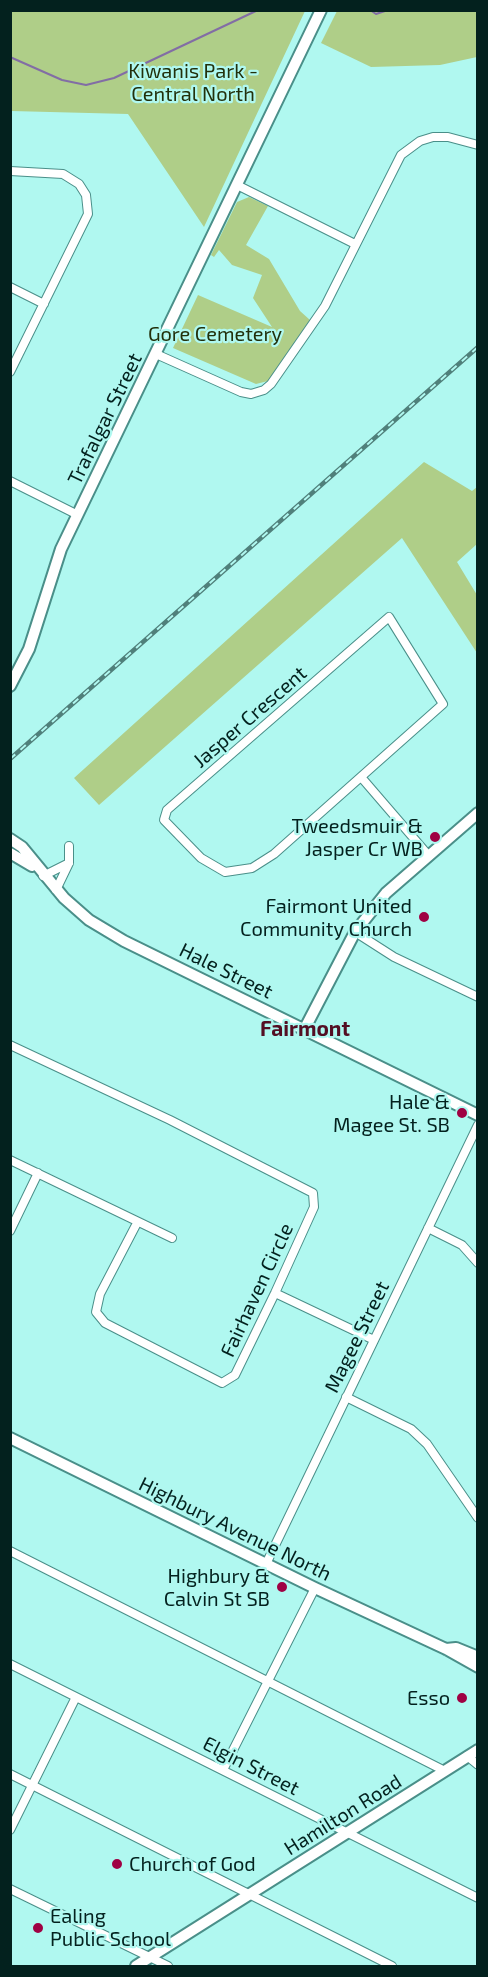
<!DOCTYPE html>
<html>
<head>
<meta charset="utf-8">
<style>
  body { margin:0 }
  #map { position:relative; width:488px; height:1977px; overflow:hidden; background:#b0f8f0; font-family:"Exo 2",sans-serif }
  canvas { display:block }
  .frame { position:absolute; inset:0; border:12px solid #03211e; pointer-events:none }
</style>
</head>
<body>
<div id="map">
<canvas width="488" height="1977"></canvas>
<div class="frame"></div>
</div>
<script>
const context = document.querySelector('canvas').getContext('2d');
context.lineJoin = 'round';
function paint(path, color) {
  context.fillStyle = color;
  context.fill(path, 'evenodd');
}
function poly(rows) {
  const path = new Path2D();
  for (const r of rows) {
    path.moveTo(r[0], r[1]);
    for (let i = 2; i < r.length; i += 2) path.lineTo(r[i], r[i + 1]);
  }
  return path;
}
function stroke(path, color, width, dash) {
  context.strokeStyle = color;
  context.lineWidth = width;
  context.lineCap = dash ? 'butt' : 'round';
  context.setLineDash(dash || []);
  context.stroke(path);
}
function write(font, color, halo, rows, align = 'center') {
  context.font = font + ' "Exo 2",sans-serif';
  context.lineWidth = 4.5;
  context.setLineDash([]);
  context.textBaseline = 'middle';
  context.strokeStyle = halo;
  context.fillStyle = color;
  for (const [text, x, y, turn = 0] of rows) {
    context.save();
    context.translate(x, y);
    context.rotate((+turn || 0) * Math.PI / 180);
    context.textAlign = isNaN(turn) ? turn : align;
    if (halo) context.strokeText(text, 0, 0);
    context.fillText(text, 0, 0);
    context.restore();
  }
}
const green = poly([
  [11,10,305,10,305,11,204,227,128,114,11,111],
  [337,11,477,11,477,57,440,65,371,67,321,43],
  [249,197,268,206,246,245,269,259,300,311,310,320,268,381,256,384,173,348,198,295,272,327,253,298,262,275,232,265,219,250,214,257,211,255,237,202],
  [424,462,472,491,477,487,477,544,457,562,477,595,477,653,402,538,99,805,74,778]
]);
const stream = poly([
  [370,10,376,14,388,10],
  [10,57,62,80,86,85,114,78,258,10]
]);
const street = poly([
  [10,171,63,174,79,184,86,195,88,214,10,372],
  [237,185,355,244],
  [10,287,44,304],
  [156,354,241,392,251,394,264,390,271,384,325,306,401,155,420,141,433,137,448,137,478,145],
  [10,481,78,515],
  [389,617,443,704,274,854,252,868,225,872,201,858,164,820,167,810,389,617],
  [361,777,429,856],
  [43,876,69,863],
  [56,890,69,863,69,846],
  [355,932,394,957,478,997],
  [10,1045,170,1120,313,1193,314,1207,275,1293,235,1375,222,1383,105,1323,96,1312,100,1294,137,1223],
  [10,1160,172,1238],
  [428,1228,462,1245,478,1263],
  [10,1231,38,1173],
  [275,1293,374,1340],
  [346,1397,411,1429,427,1444,478,1518],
  [10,1551,445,1771],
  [266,1564,478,1125],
  [10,1664,478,1898],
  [467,1756,478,1765],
  [223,1770,315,1588],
  [10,1774,392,1966],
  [10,1830,76,1697],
  [10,1889,168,1966]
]);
const secondary = poly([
  [10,686,29,649,61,549,321,10],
  [10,839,22,847,64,898,89,920,124,941,478,1115],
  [10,853,32,866],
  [304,1030,355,932,386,893,478,813],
  [10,1438,315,1588,446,1649,478,1667],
  [446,1649,456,1648,478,1657],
  [136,1966,478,1750]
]);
const rail = poly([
  [10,759,478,347]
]);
const markers = [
  [435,837,6,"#9f0143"],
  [424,917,6,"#9f0143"],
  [462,1113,6,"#9f0143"],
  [282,1587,6,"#9f0143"],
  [462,1698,6,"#9f0143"],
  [117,1864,6,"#9f0143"],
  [38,1928,6,"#9f0143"]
];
const parkNames = [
  ["Kiwanis Park -",193,71],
  ["Central North",193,94],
  ["Gore Cemetery",215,334]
];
const streetNames = [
  ["Trafalgar Street",105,419,-64],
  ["Jasper Crescent",250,717,-41],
  ["Hale Street",226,971,26],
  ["Fairhaven Circle",257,1290,-65],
  ["Magee Street",357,1337,-64],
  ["Highbury Avenue North",235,1529,26],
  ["Elgin Street",251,1766,27],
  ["Hamilton Road",343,1815,-32]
];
const poiNames = [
  ["Tweedsmuir &",423,826],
  ["Jasper Cr WB",423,849],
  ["Fairmont United",412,906],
  ["Community Church",412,929],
  ["Hale &",450,1102],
  ["Magee St. SB",450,1125],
  ["Highbury &",270,1576],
  ["Calvin St SB",270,1599],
  ["Esso",450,1698],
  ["Church of God",129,1864,"left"],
  ["Ealing",50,1916,"left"],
  ["Public School",50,1939,"left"]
];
const neighbourhoodNames = [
  ["Fairmont",305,1029]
];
paint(green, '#afce88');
stroke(stream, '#826da5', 2);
stroke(street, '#4a8f89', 10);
stroke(secondary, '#4a8f89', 14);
stroke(street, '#fff', 8);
stroke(secondary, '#fff', 10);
stroke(rail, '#50807b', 4.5);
stroke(rail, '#b0f8f0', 2, [7]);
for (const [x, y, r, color] of markers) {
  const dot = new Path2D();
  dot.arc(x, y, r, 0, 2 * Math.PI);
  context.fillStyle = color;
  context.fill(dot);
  stroke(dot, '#b0f8f0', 2);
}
write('20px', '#22300b', '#b0f8f0', parkNames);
write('20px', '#03211e', '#b0f8f0', streetNames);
write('20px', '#03211e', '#b0f8f0', poiNames, 'right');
write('bold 21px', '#530e23', '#b0f8f0', neighbourhoodNames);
</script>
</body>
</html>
